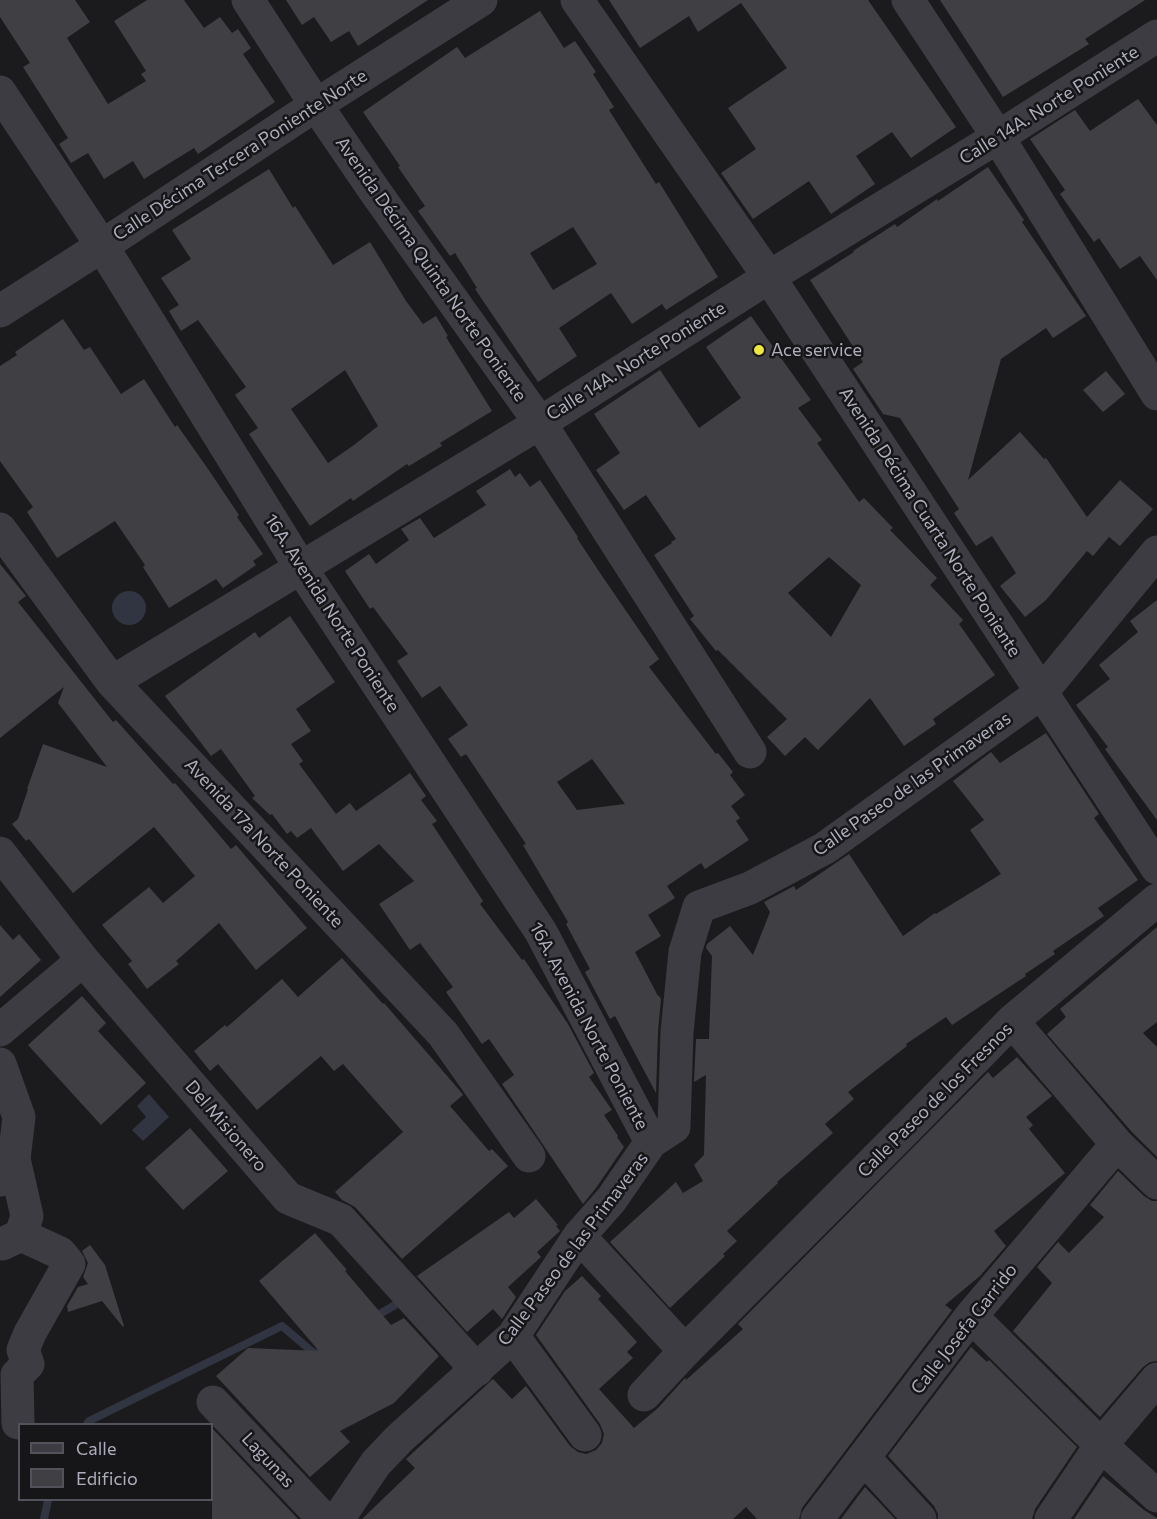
<!DOCTYPE html>
<html>
<head>
<meta charset="utf-8">
<style>
  body { margin:0 }
  #map { position:relative; width:1157px; height:1519px; overflow:hidden; background:#1b1a1d; font-family:Commissioner,sans-serif }
  canvas { display:block }
  .legend { position:absolute; left:18px; top:1423px; width:195px; height:78px; box-sizing:border-box; background:#161518; border:2px solid #52525a; margin:0; padding:8px 10px; list-style:none; font-size:18px; color:#adaebc }
  .legend li { display:flex; align-items:center; gap:12px; height:30px }
  .legend b { width:30px; border:2px solid #52525a }
</style>
</head>
<body>
<div id="map">
<canvas width="1157" height="1519"></canvas>
<ul class="legend">
<li><b style="height:8px;background:#3c3c42"></b>Calle</li>
<li><b style="height:16px;background:#404044"></b>Edificio</li>
</ul>
</div>
<script>
const context = document.querySelector('canvas').getContext('2d');
context.lineJoin = 'round';
function paint(path, color) {
  context.fillStyle = color;
  context.fill(path, 'evenodd');
}
function poly(rows) {
  const path = new Path2D();
  for (const r of rows) {
    if (r.length === 3) {
      path.moveTo(r[0] + r[2], r[1]);
      path.arc(r[0], r[1], r[2], 0, 2 * Math.PI);
      continue;
    }
    path.moveTo(r[0], r[1]);
    for (let i = 2; i < r.length; i += 2) path.lineTo(r[i], r[i + 1]);
  }
  return path;
}
function stroke(path, color, width, dash) {
  context.strokeStyle = color;
  context.lineWidth = width;
  context.lineCap = dash ? 'butt' : 'round';
  context.setLineDash(dash || []);
  context.stroke(path);
}
function write(font, color, halo, rows, align = 'center') {
  context.font = font + ' Commissioner,sans-serif';
  context.lineWidth = 5;
  context.setLineDash([]);
  context.textBaseline = 'middle';
  context.strokeStyle = halo;
  context.fillStyle = color;
  for (const [text, x, y, turn = 0] of rows) {
    context.save();
    context.translate(x, y);
    context.rotate((+turn || 0) * Math.PI / 180);
    context.textAlign = isNaN(turn) ? turn : align;
    if (halo) context.strokeText(text, 0, 0);
    context.fillText(text, 0, 0);
    context.restore();
  }
}
const water = poly([
  [129,608,17],
  [149,1094,169,1117,143,1141,132,1130,146,1117,137,1106]
]);
const stream = poly([
  [373,1318,395,1305],
  [87,1424,89,1421,282,1326,315,1354,319,1352],
  [44,1519,48,1500]
]);
const building = poly([
  [0,0,75,0,90,22,67,38,108,104,146,81,141,74,146,71,114,21,147,0,184,0,204,28,220,17,232,33,238,29,251,48,243,54,275,102,198,154,194,148,144,179,133,161,104,179,88,153,71,163,59,144,68,138,23,67,30,63,0,17],
  [286,0,428,0,358,46,349,31,331,42,314,17,302,25],
  [609,0,868,0,956,127,911,158,892,132,856,156,875,184,831,214,809,181,753,219,721,173,756,149,728,108,787,68,741,3,698,32,689,16,640,48],
  [940,0,1145,0,1085,39,1089,44,1003,97],
  [540,11,564,48,575,41,596,72,593,74,614,107,609,110,656,184,659,182,718,277,666,310,662,304,632,324,611,293,559,328,577,356,538,382,475,289,477,288,455,253,450,256,418,211,425,206,398,167,400,166,363,112,457,47,465,58],
  [573,227,597,264,553,290,530,253],
  [1138,99,1157,125,1157,280,1140,256,1120,269,1099,238,1094,242,1060,194,1065,190,1030,139,1075,110,1090,131],
  [988,167,1024,220,1022,222,1086,316,1053,338,1046,328,1001,359,968,480,1020,432,1044,459,1046,458,1087,517,1120,480,1153,509,1120,546,1109,537,1093,556,1087,551,1046,600,1025,617,1000,586,1016,573,992,536,976,546,954,513,959,509,900,418,883,414,853,369,863,362,810,280,854,252,853,251,895,224,897,227,937,199,938,201],
  [269,169,293,208,295,206,333,265,370,242,406,301,423,324,436,316,448,336,446,337,492,411,440,443,442,446,409,466,407,464,353,501,351,498,310,526,249,434,258,428,235,395,246,387,198,320,181,331,169,311,179,305,161,278,191,259,172,230],
  [345,370,378,426,354,445,328,463,291,409],
  [751,316,811,400,798,408,822,440,817,443,859,502,864,498,893,528,890,530,937,578,930,585,963,620,959,624,995,675,933,719,936,724,904,746,870,698,818,750,805,737,785,756,767,737,787,719,718,650,716,651,690,619,694,616,654,555,672,543,671,542,676,539,646,495,624,510,596,470,620,453,594,414,660,370,699,428,741,398,706,347],
  [829,557,861,585,831,637,788,593],
  [63,319,84,350,90,347,121,394,144,379,175,427,177,425,206,466,239,515,237,517,263,554,253,561,256,565,223,588,216,579,169,608,143,567,145,565,115,521,57,558,27,512,33,507,0,461,0,366,17,355,15,352],
  [1106,371,1125,394,1103,412,1083,390],
  [510,469,515,477,520,473,530,487,540,480,578,537,577,538,598,570,659,659,649,667,716,754,718,753,733,772,730,775,745,795,731,806,740,818,736,821,749,840,705,869,701,863,667,886,675,898,648,915,661,936,635,952,658,996,659,996,661,999,658,1031,656,1093,615,1016,610,1019,585,972,590,969,566,924,568,922,523,845,526,844,466,754,461,757,448,739,468,725,440,686,422,698,397,661,408,654,373,607,370,609,345,571,369,554,376,564,409,540,401,529,420,518,434,538,486,505,476,491],
  [592,759,625,804,577,810,557,782],
  [0,564,26,596,18,602,113,722,116,720,173,784,175,783,231,849,236,845,307,928,256,970,219,923,176,961,179,964,147,989,128,964,132,961,102,925,149,887,163,903,195,876,154,827,73,893,29,839,26,841,12,824,18,819,28,789,27,789,43,744,107,767,58,703,64,687,0,738],
  [1157,600,1157,820,1105,749,1108,747,1076,705,1110,679,1099,665,1138,632,1130,621],
  [290,616,335,682,296,709,311,731,291,744,303,761,299,764,336,814,350,803,356,811,410,773,426,796,421,800,437,821,432,824,483,901,480,904,522,960,524,959,540,983,568,1024,594,1073,589,1077,612,1110,604,1115,618,1136,617,1137,624,1147,596,1188,583,1204,502,1084,514,1075,489,1039,482,1044,446,992,453,987,420,943,410,950,379,904,414,881,379,844,343,871,311,828,297,838,291,831,287,834,272,814,270,815,252,798,255,796,221,749,211,756,165,696,255,632,259,638],
  [1046,733,1099,814,1094,818,1138,880,1098,908,1104,916,1053,951,1055,954,1025,974,1026,976,952,1025,946,1017,906,1044,907,1046,848,1092,854,1099,825,1124,833,1133,777,1182,778,1183,727,1231,737,1241,723,1254,725,1256,670,1308,610,1242,676,1182,683,1193,703,1181,694,1165,704,1155,706,1075,694,1082,696,1039,709,1039,712,956,706,948,707,944,730,926,753,955,770,912,764,902,794,886,796,890,849,854,903,936,935,913,936,914,1001,874,970,830,984,820,953,781,991,752,1000,763],
  [0,925,13,940,19,934,41,960,0,997],
  [1157,927,1157,1022,1143,1033,1157,1047,1157,1157,1131,1131,1047,1034,1066,1017,1060,1009],
  [342,958,383,1004,384,1003,461,1092,463,1095,450,1106,489,1151,492,1149,508,1166,402,1259,355,1207,342,1200,335,1192,403,1132,343,1064,334,1071,321,1056,257,1110,218,1064,210,1071,194,1051,225,1025,227,1027,282,979,298,997],
  [82,996,106,1023,98,1031,146,1083,101,1125,28,1045],
  [1017,1057,1052,1096,1026,1117,1033,1125,1029,1129,1065,1173,994,1231,1006,1246,980,1276,945,1305,952,1310,802,1508,799,1519,757,1519,746,1507,733,1519,362,1519,415,1468,406,1459,493,1379,512,1399,526,1386,570,1446,578,1452,586,1454,596,1450,602,1443,604,1434,600,1424,536,1335,565,1291,582,1276,601,1296,598,1299,637,1342,627,1352,633,1358,599,1389,634,1428,658,1408,685,1378,686,1380,743,1329,738,1324,988,1072,993,1078],
  [190,1128,228,1171,183,1210,145,1168],
  [1118,1171,1144,1196,1152,1201,1157,1201,1157,1361,1150,1362,1143,1367,1100,1417,1013,1331,1052,1283,1037,1267,1058,1242,1069,1253,1104,1217,1090,1205],
  [536,1199,558,1225,556,1226,560,1231,537,1252,541,1257,508,1287,516,1297,502,1319,493,1309,467,1332,417,1276,509,1212,514,1218],
  [315,1233,347,1270,345,1271,391,1325,404,1318,439,1356,394,1403,340,1431,350,1442,310,1477,216,1376,248,1348,319,1351,259,1281],
  [90,1245,105,1265,124,1326,123,1327,102,1301,68,1312,67,1306,78,1287,88,1284,83,1277,88,1263,82,1251],
  [971,1347,987,1362,989,1360,1077,1447,1035,1509,1032,1519,938,1519,938,1514,934,1506,888,1456],
  [212,1428,298,1519,212,1519],
  [1103,1476,1144,1510,1157,1518,1157,1519,1074,1519],
  [865,1487,895,1519,841,1519]
]);
const minor = poly([
  [248,0,316,105,374,190,540,423,750,752],
  [577,0,769,277,1157,868],
  [908,0,998,137,1157,394],
  [0,92,102,246,301,568,541,932,651,1142],
  [0,311,102,246,316,105,481,0],
  [0,529,112,682,443,1034,529,1156],
  [112,682,540,423,769,277,998,137,1157,36],
  [0,853,83,960,288,1198,341,1220,477,1370],
  [1012,1021,1117,1144,1157,1183],
  [0,1030,83,960],
  [0,1064,19,1117,14,1159,0,1180],
  [579,1236,685,1351],
  [2,1244,21,1235,27,1216,14,1159],
  [971,1316,1101,1445,1157,1496],
  [513,1336,585,1435],
  [644,1395,685,1351,913,1122,1012,1021,1157,900],
  [213,1402,324,1519],
  [18,1423,17,1375,28,1364,23,1350,30,1333,69,1264,60,1253,21,1235],
  [864,1458,920,1519],
  [341,1519,344,1510,376,1463,400,1438,513,1336,579,1236,611,1200,651,1142,674,1127,677,1032,685,952,699,907,750,888,825,848,1041,693,1157,552],
  [817,1519,971,1316,1117,1144],
  [1051,1519,1101,1445,1157,1379]
]);
const markers = [
  [759,350,6,"#eee741"]
];
const streetNames = [
  ["Calle 14A. Norte Poniente",1049,105,-32],
  ["Calle Décima Tercera Poniente Norte",240,155,-33],
  ["Avenida Décima Quinta Norte Poniente",431,269,55],
  ["Calle 14A. Norte Poniente",636,361,-32],
  ["Avenida Décima Cuarta Norte Poniente",930,522,57],
  ["16A. Avenida Norte Poniente",332,613,57],
  ["Calle Paseo de las Primaveras",912,784,-35],
  ["Avenida 17a Norte Poniente",264,843,47],
  ["16A. Avenida Norte Poniente",589,1026,62],
  ["Calle Paseo de los Fresnos",935,1100,-45],
  ["Del Misionero",226,1126,49],
  ["Calle Paseo de las Primaveras",573,1249,-53],
  ["Calle Josefa Garrido",964,1329,-52],
  ["Lagunas",268,1460,47]
];
const poiNames = [
  ["Ace service",771,350]
];
paint(water, '#303541');
stroke(stream, '#303541', 8);
paint(building, '#404044');
stroke(minor, '#3c3c42', 33);
for (const [x, y, r, color] of markers) {
  const dot = new Path2D();
  dot.arc(x, y, r, 0, 2 * Math.PI);
  context.fillStyle = color;
  context.fill(dot);
  stroke(dot, '#161518', 2);
}
write('18px', '#adaebc', '#161518', streetNames);
write('18px', '#adaebc', '#161518', poiNames, 'left');
</script>
</body>
</html>
